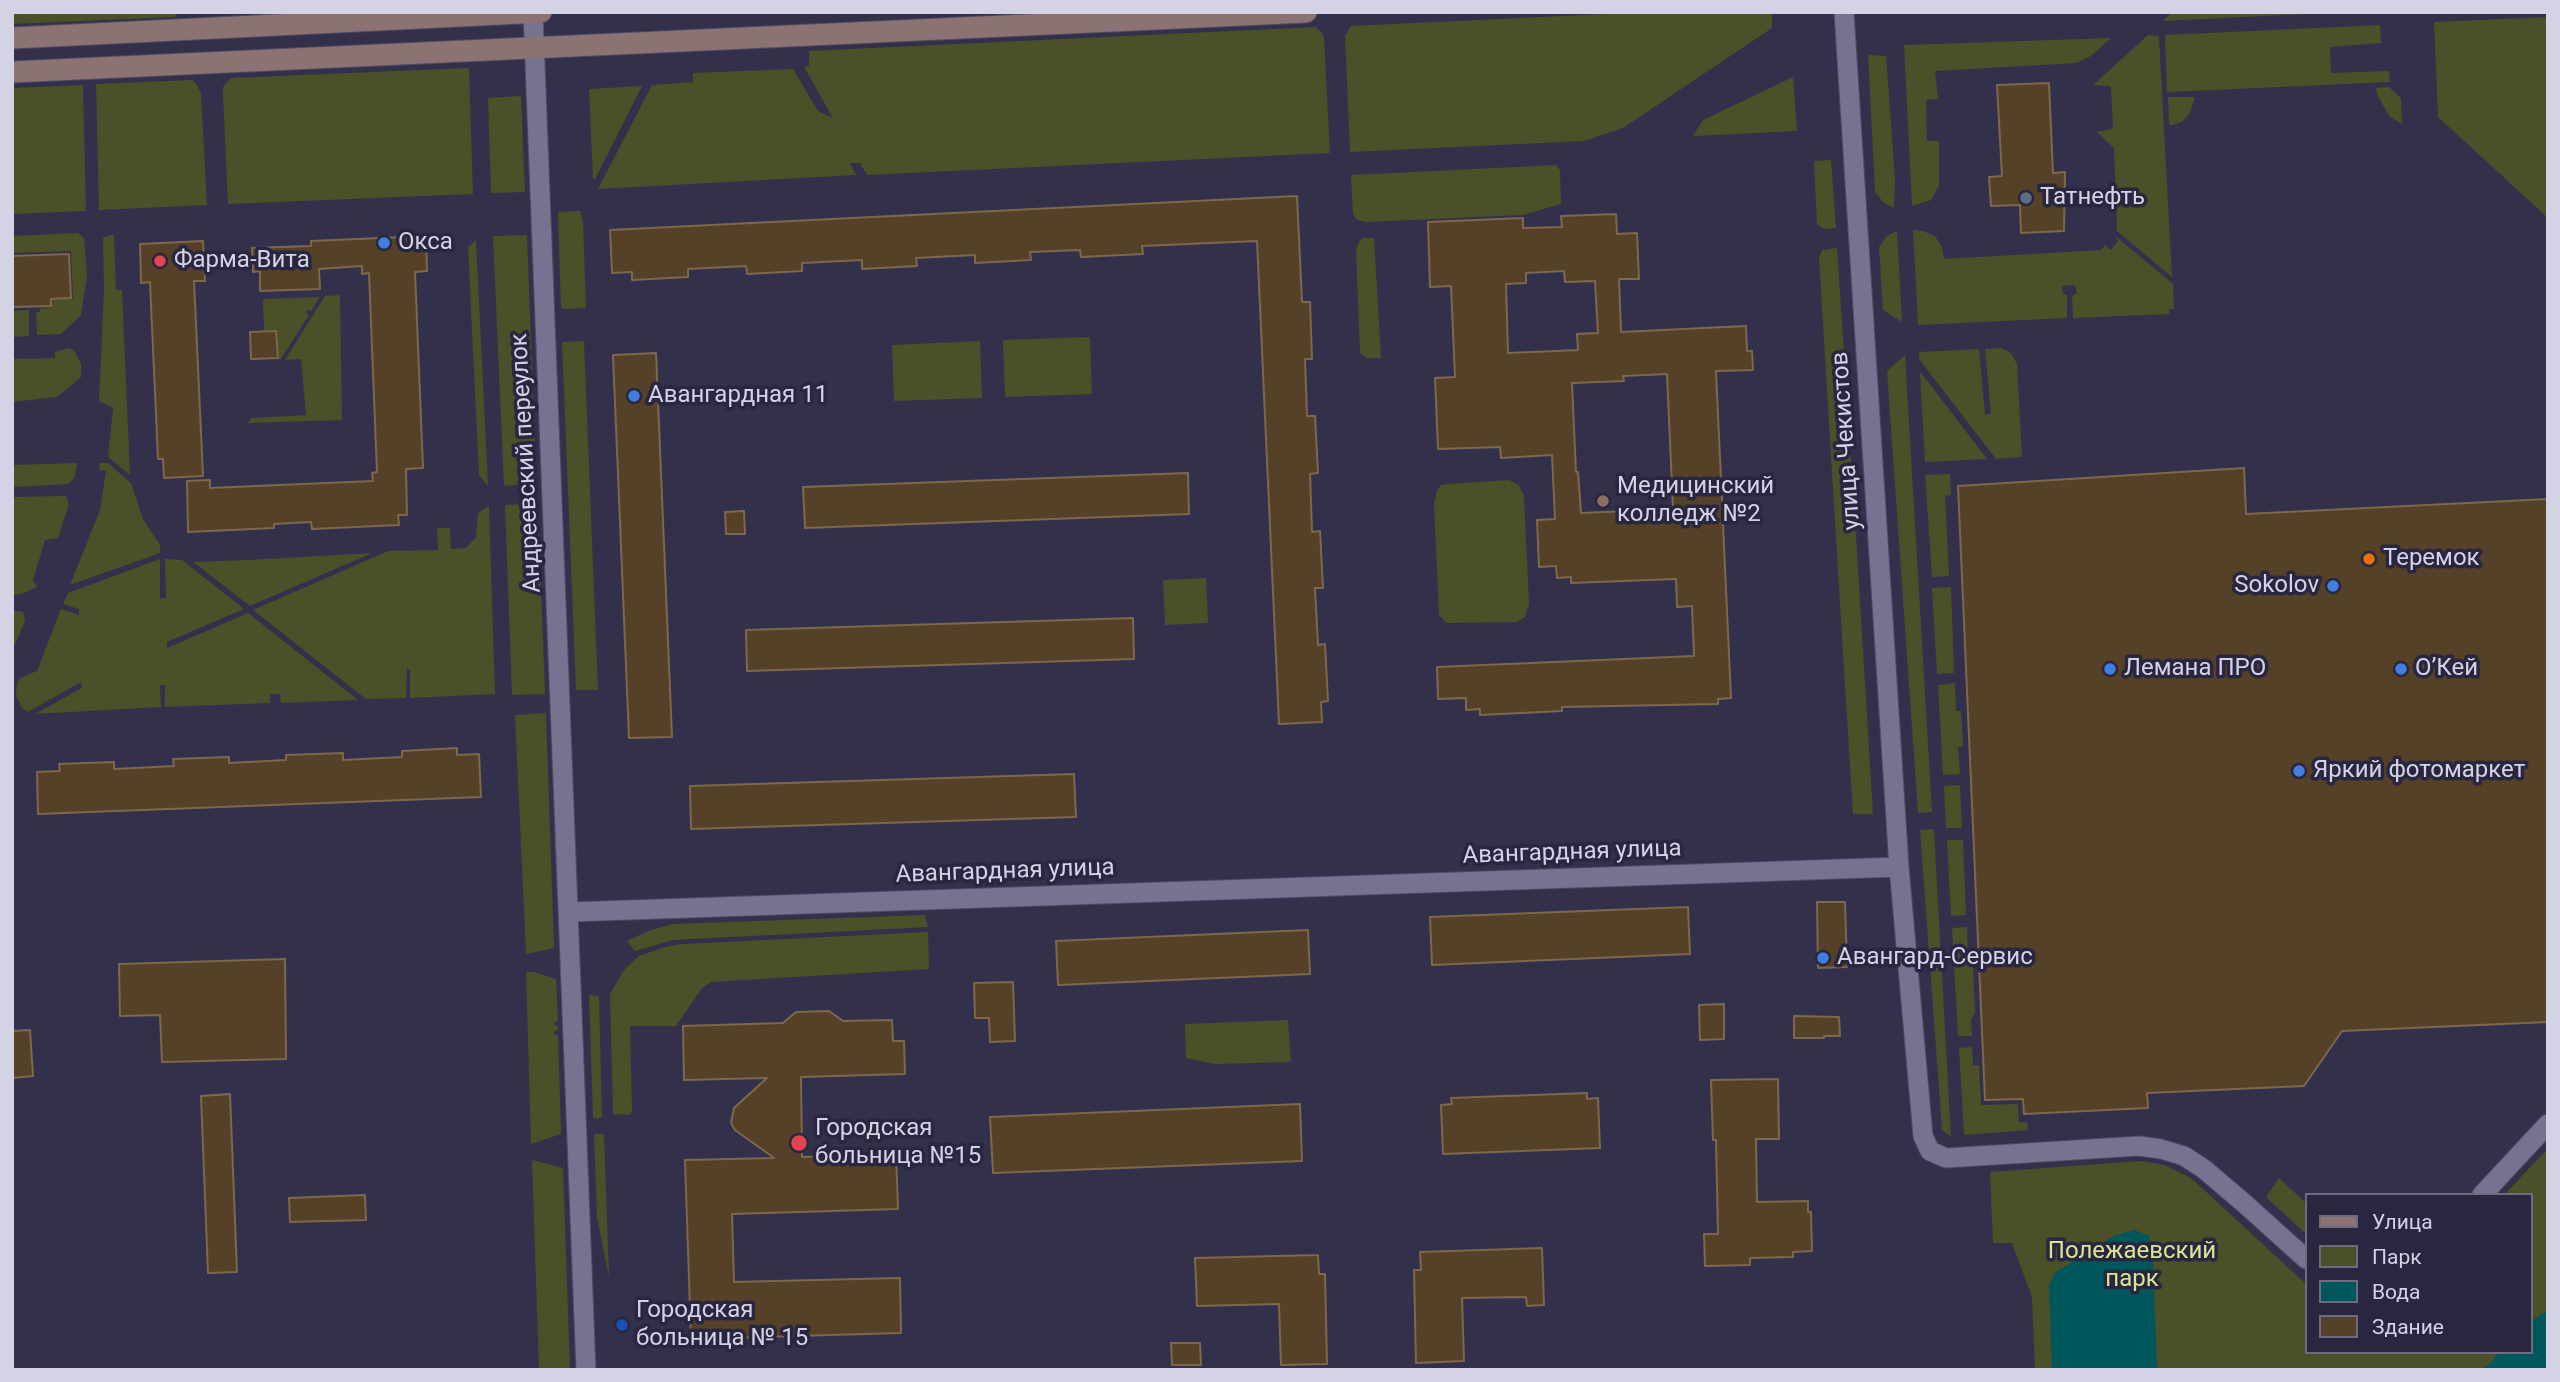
<!DOCTYPE html>
<html>
<head>
<meta charset="utf-8">
<style>
  body { margin:0 }
  #map { position:relative; width:2560px; height:1382px; overflow:hidden; background:#33304b; font-family:Roboto,sans-serif }
  canvas { display:block }
  .frame { position:absolute; inset:0; border:14px solid #d4d3e5; pointer-events:none }
  .legend { position:absolute; left:2305px; top:1193px; width:228px; height:161px; box-sizing:border-box; background:#292640; border:2px solid #6d6b82; margin:0; padding:9px 12px; list-style:none; font-size:21px; color:#d4d3e5 }
  .legend li { display:flex; align-items:center; gap:14px; height:35px }
  .legend b { width:35px; border:2px solid #6d6b82 }
</style>
</head>
<body>
<div id="map">
<canvas width="2560" height="1382"></canvas>
<div class="frame"></div>
<ul class="legend">
<li><b style="height:9px;background:#8d7273"></b>Улица</li>
<li><b style="height:19px;background:#4b5028"></b>Парк</li>
<li><b style="height:19px;background:#00575b"></b>Вода</li>
<li><b style="height:19px;background:#554127"></b>Здание</li>
</ul>
</div>
<script>
const context = document.querySelector('canvas').getContext('2d');
context.lineJoin = 'round';
function paint(path, color) {
  context.fillStyle = color;
  context.fill(path, 'evenodd');
}
function poly(rows) {
  const path = new Path2D();
  for (const r of rows) {
    path.moveTo(r[0], r[1]);
    for (let i = 2; i < r.length; i += 2) path.lineTo(r[i], r[i + 1]);
  }
  return path;
}
function stroke(path, color, width, dash) {
  context.strokeStyle = color;
  context.lineWidth = width;
  context.lineCap = dash ? 'butt' : 'round';
  context.setLineDash(dash || []);
  context.stroke(path);
}
function write(font, color, halo, rows, align = 'center') {
  context.font = font + ' Roboto,sans-serif';
  context.lineWidth = 7;
  context.setLineDash([]);
  context.textBaseline = 'middle';
  context.strokeStyle = halo;
  context.fillStyle = color;
  for (const [text, x, y, turn = 0] of rows) {
    context.save();
    context.translate(x, y);
    context.rotate((+turn || 0) * Math.PI / 180);
    context.textAlign = isNaN(turn) ? turn : align;
    if (halo) context.strokeText(text, 0, 0);
    context.fillText(text, 0, 0);
    context.restore();
  }
}
const green = poly([
  [12,12,178,12,175,17,12,24],
  [1647,12,1772,12,1772,28,1623,128,1584,141,1350,152,1345,36,1351,26],
  [2172,12,2348,12,2163,21],
  [2548,17,2548,218,2438,117,2434,22],
  [2380,25,2381,43,2330,47,2331,73,2389,71,2390,82,2167,92,2165,35],
  [1316,27,1323,34,1324,39,1330,153,867,175,860,163,850,163,856,175,598,189,652,85,693,82,693,73,793,69,818,111,833,118,804,67,809,66,809,51],
  [2148,35,2159,36,2172,277,2117,231,2114,148,2097,132,2113,129,2111,86,2093,85],
  [2111,38,2091,56,2077,63,1935,71,1938,99,1926,100,1927,141,1939,141,1939,186,1931,200,1912,206,1904,45],
  [1868,55,1886,56,1895,178,1894,208,1884,203,1875,192],
  [469,68,473,194,228,204,223,94,223,87,231,78],
  [1793,77,1797,131,1693,136,1703,120],
  [192,80,197,85,201,94,207,205,99,210,96,84],
  [83,85,86,211,12,214,12,88],
  [642,86,595,179,593,179,589,89],
  [2389,87,2401,98,2402,124,2389,116,2377,94,2376,88],
  [521,96,525,192,491,193,488,98],
  [2168,97,2195,97,2190,113,2182,122,2172,125,2169,125],
  [1831,160,1836,228,1824,229,1817,224,1814,161],
  [1556,165,1560,170,1561,204,1523,215,1366,222,1357,220,1353,214,1351,175],
  [580,211,583,221,586,308,565,309,561,308,558,212],
  [1913,230,1923,231,1935,236,1942,247,1944,259,2101,250,2105,245,2111,250,2118,241,2114,235,2173,284,2174,309,2169,309,2169,314,2073,318,2072,296,2077,293,2075,285,2062,286,2063,294,2067,295,2067,318,1918,325],
  [1897,231,1902,322,1883,310,1879,247,1887,236],
  [78,233,84,238,87,276,81,315,61,334,37,335,36,312,40,312,40,309,52,307,53,300,73,298,71,251,12,253,12,236],
  [109,235,114,235,116,290,122,290,130,475,108,457,113,408,99,401,104,291,103,238],
  [527,235,536,478,525,484,504,486,493,236],
  [1363,238,1374,238,1381,358,1366,358,1360,353,1356,250,1360,240],
  [476,240,488,486,479,475,468,247],
  [1837,248,1856,536,1873,814,1853,814,1844,670,1819,258,1822,250],
  [340,295,342,420,248,423,251,418,306,415,301,359,285,360,325,296],
  [320,297,311,311,307,310,306,313,309,315,280,360,278,359,277,331,262,331,264,329,263,299],
  [29,310,29,336,12,337,12,311],
  [1090,337,1092,394,1005,397,1003,340],
  [584,341,598,690,576,690,562,342],
  [980,341,982,398,894,401,892,345],
  [70,348,75,352,81,364,81,377,57,397,12,402,12,359,55,358,55,352],
  [2001,348,2011,353,2017,364,2022,457,1996,459,1919,359,1919,352,1979,349,1985,415,1991,414,1985,349],
  [1905,355,1932,812,1918,813,1887,371],
  [1920,373,1922,374,1987,459,1925,462],
  [77,463,75,477,69,484,12,487,12,465],
  [100,463,108,463,131,483,143,519,160,545,160,553,70,585,100,510,106,471,99,470],
  [1950,474,1951,495,1945,496,1949,576,1932,577,1925,475],
  [1509,480,1519,485,1524,496,1529,604,1525,617,1517,622,1446,623,1439,615,1434,504,1437,490,1441,485,1448,484],
  [66,496,69,504,58,538,45,540,33,580,37,587,22,594,12,595,12,497],
  [526,504,538,510,545,694,512,695,505,505],
  [489,506,495,694,410,698,410,670,407,669,406,698,366,699,253,610,388,551,438,550,437,528,450,528,451,549,466,548,476,537,478,513],
  [372,553,250,606,193,562,248,560],
  [160,559,160,598,166,598,165,559,182,560,244,609,167,642,167,648,248,613,358,700,281,703,280,694,270,694,270,703,165,707,165,685,160,685,161,707,35,714,82,688,81,682,28,712,22,708,16,696,17,683,20,678,37,671,61,609,79,615,79,609,63,604,68,593],
  [1206,578,1208,623,1165,625,1163,580],
  [1951,587,1954,673,1937,674,1932,588],
  [12,610,23,612,25,621,12,651],
  [1955,683,1956,711,1961,711,1963,746,1958,747,1960,774,1943,775,1938,685],
  [546,713,554,948,526,954,515,715],
  [1960,785,1962,828,1946,828,1944,786],
  [1933,829,1934,831,1951,1137,1942,1130,1920,830],
  [1947,840,1963,840,1966,915,1951,916],
  [925,915,928,927,673,940,635,951,627,941,648,931,673,924],
  [1967,927,1968,958,1973,964,1975,1013,1971,1019,1972,1036,1958,1036,1952,928],
  [928,932,929,969,711,982,702,988,676,1026,630,1026,632,1110,630,1115,613,1114,610,994,624,970,639,956,665,947,682,944],
  [526,972,534,972,556,979,558,1021,555,1022,555,1025,558,1026,558,1030,554,1031,554,1034,558,1035,561,1134,531,1144],
  [589,995,599,996,602,1117,597,1119,593,1117],
  [1288,1020,1291,1062,1214,1064,1186,1058,1185,1024],
  [1972,1047,1973,1065,1979,1065,1981,1105,2018,1104,2019,1122,2027,1122,2028,1130,1964,1135,1959,1048],
  [597,1134,604,1134,609,1277,597,1217,594,1135],
  [2548,1148,2548,1370,2035,1370,2032,1297,2012,1243,1993,1243,1990,1172,2141,1161,2165,1165,2191,1178,2306,1284,2306,1352,2530,1352,2530,1195,2504,1195],
  [532,1160,563,1168,570,1370,539,1370],
  [2279,1178,2306,1203,2306,1234,2266,1197]
]);
const water = poly([
  [2135,1230,2149,1236,2153,1262,2157,1370,2052,1370,2049,1285,2056,1272,2116,1235],
  [2548,1310,2548,1370,2481,1370,2492,1362,2499,1352,2530,1352,2530,1322]
]);
const building = poly([
  [2049,83,2053,173,2065,172,2064,231,2021,233,2020,205,1991,206,1989,177,2002,176,1997,85,2049,83],
  [1297,196,1302,302,1310,302,1312,359,1305,359,1307,416,1315,416,1318,473,1310,474,1312,532,1320,531,1323,588,1315,588,1318,645,1325,644,1328,701,1321,702,1322,722,1279,724,1257,241,1142,246,1143,254,1081,257,1080,250,1030,252,1031,260,975,263,975,255,916,258,917,266,862,269,862,260,802,263,802,271,747,274,746,266,688,269,688,277,632,280,632,272,612,273,610,230,1297,196],
  [1616,214,1617,234,1637,233,1639,279,1619,279,1621,332,1746,326,1747,351,1752,351,1753,370,1716,371,1731,698,1718,699,1718,704,1562,707,1562,711,1480,715,1480,709,1466,710,1466,698,1438,699,1437,667,1694,656,1692,606,1677,607,1676,579,1571,583,1571,577,1557,578,1556,566,1539,567,1537,520,1555,519,1552,455,1501,458,1500,447,1438,449,1435,378,1455,377,1451,286,1430,287,1428,222,1523,218,1523,228,1562,227,1561,216,1616,214],
  [1564,271,1565,282,1595,281,1598,333,1577,334,1578,350,1508,353,1506,284,1526,283,1526,273,1564,271],
  [1667,374,1673,509,1581,513,1578,472,1576,472,1572,383,1624,381,1623,376,1667,374],
  [426,236,427,271,415,272,423,468,406,469,407,515,398,515,399,525,312,529,311,522,274,524,274,528,188,532,187,481,210,480,210,488,373,481,372,473,377,472,369,273,362,274,362,266,319,269,320,289,260,291,260,271,253,272,252,248,311,246,311,241,426,236],
  [203,241,205,281,194,281,203,476,164,478,163,459,158,459,150,282,141,283,140,244,203,241],
  [69,254,71,298,51,299,51,306,12,307,12,256,69,254],
  [276,331,278,358,251,359,250,332,276,331],
  [656,353,672,737,629,738,613,355,656,353],
  [2244,468,2246,514,2548,499,2548,1022,2342,1031,2304,1086,2147,1093,2148,1108,2024,1114,2023,1099,1985,1100,1958,486,2244,468],
  [1188,473,1189,514,805,528,803,487,1188,473],
  [744,511,745,534,726,534,725,512,744,511],
  [1133,618,1134,659,747,671,746,630,1133,618],
  [457,748,457,755,479,754,481,797,38,814,37,772,60,771,59,764,114,762,114,769,174,766,173,759,229,757,229,763,286,760,286,755,343,753,343,760,402,757,402,751,457,748],
  [1074,774,1076,817,691,829,690,786,1074,774],
  [1817,902,1845,902,1847,967,1818,968,1817,902],
  [1688,907,1690,954,1432,965,1430,917,1688,907],
  [1308,930,1310,974,1058,985,1056,941,1308,930],
  [285,959,286,1059,162,1062,160,1015,120,1016,119,964,285,959],
  [1013,982,1015,1041,990,1042,989,1018,975,1018,974,983,1013,982],
  [1724,1004,1724,1039,1700,1040,1699,1005,1724,1004],
  [829,1011,843,1021,892,1020,893,1041,904,1041,905,1074,801,1077,802,1157,896,1154,898,1209,732,1214,734,1282,900,1278,901,1333,691,1339,685,1160,774,1158,735,1130,731,1123,734,1108,767,1078,684,1080,683,1026,783,1023,796,1012,829,1011],
  [1794,1016,1839,1017,1840,1036,1824,1036,1824,1038,1794,1038,1794,1016],
  [30,1030,33,1076,12,1078,12,1031,30,1030],
  [1778,1079,1779,1139,1756,1139,1757,1202,1808,1201,1808,1212,1811,1212,1812,1251,1793,1252,1793,1257,1750,1258,1750,1265,1705,1266,1704,1234,1718,1234,1716,1140,1713,1140,1711,1080,1778,1079],
  [1587,1093,1587,1099,1598,1098,1600,1148,1443,1154,1441,1105,1452,1104,1451,1098,1587,1093],
  [230,1094,237,1272,208,1273,201,1096,230,1094],
  [1300,1104,1302,1161,993,1173,990,1117,1300,1104],
  [365,1195,366,1220,290,1222,289,1198,365,1195],
  [1542,1248,1544,1305,1527,1306,1526,1297,1462,1298,1464,1361,1416,1363,1414,1270,1421,1270,1420,1252,1542,1248],
  [1318,1255,1319,1274,1325,1274,1327,1364,1281,1365,1279,1304,1197,1306,1195,1258,1318,1255],
  [1171,1343,1200,1343,1201,1365,1172,1365,1171,1343]
]);
const street = poly([
  [1844,12,1899,867,1923,1136,1930,1151,1946,1158,2139,1146,2161,1149,2184,1156,2204,1169,2245,1204,2306,1259],
  [533,13,586,1370],
  [570,912,1899,867],
  [2482,1195,2548,1124]
]);
const secondary = poly([
  [12,38,541,12],
  [12,72,1306,12]
]);
const markers = [
  [2026,198,7,"#5c6f8a"],
  [384,243,7,"#3f7fe0"],
  [160,261,7,"#e0444e"],
  [634,396,7,"#3f7fe0"],
  [1603,501,7,"#8d6e63"],
  [2369,559,7,"#e8710a"],
  [2333,586,7,"#3f7fe0"],
  [2110,669,7,"#3f7fe0"],
  [2401,669,7,"#3f7fe0"],
  [2299,771,7,"#3f7fe0"],
  [1823,958,7,"#3f7fe0"],
  [799,1143,9,"#e0444e"],
  [622,1325,7,"#1a4fb4"]
];
const poiNames = [
  ["Татнефть",2040,198],
  ["Окса",398,243],
  ["Фарма-Вита",174,261],
  ["Авангардная 11",648,396],
  ["Медицинский",1617,487],
  ["колледж №2",1617,515],
  ["Теремок",2383,559],
  ["Sokolov",2319,586,"right"],
  ["Лемана ПРО",2124,669],
  ["О’Кей",2415,669],
  ["Яркий фотомаркет",2313,771],
  ["Авангард-Сервис",1837,958],
  ["Городская",815,1129],
  ["больница №15",815,1157],
  ["Городская",636,1311],
  ["больница № 15",636,1339]
];
const streetNames = [
  ["улица Чекистов",1847,441,-94],
  ["Андреевский переулок",527,463,-93],
  ["Авангардная улица",1572,853,-2],
  ["Авангардная улица",1005,872,-2]
];
const parkNames = [
  ["Полежаевский",2132,1252],
  ["парк",2132,1280]
];
paint(green, '#4b5028');
paint(water, '#00575b');
paint(building, '#554127');
stroke(building, '#7e684d', 2);
stroke(street, '#4f4c63', 21);
stroke(secondary, '#4f4c63', 23);
stroke(street, '#767392', 19);
stroke(secondary, '#8d7273', 21);
for (const [x, y, r, color] of markers) {
  const dot = new Path2D();
  dot.arc(x, y, r, 0, 2 * Math.PI);
  context.fillStyle = color;
  context.fill(dot);
  stroke(dot, '#292640', 2.5);
}
write('24px', '#d4d3e5', '#292640', poiNames, 'left');
write('24px', '#d4d3e5', '#292640', streetNames);
write('24px', '#dae495', '#292640', parkNames);
</script>
</body>
</html>
